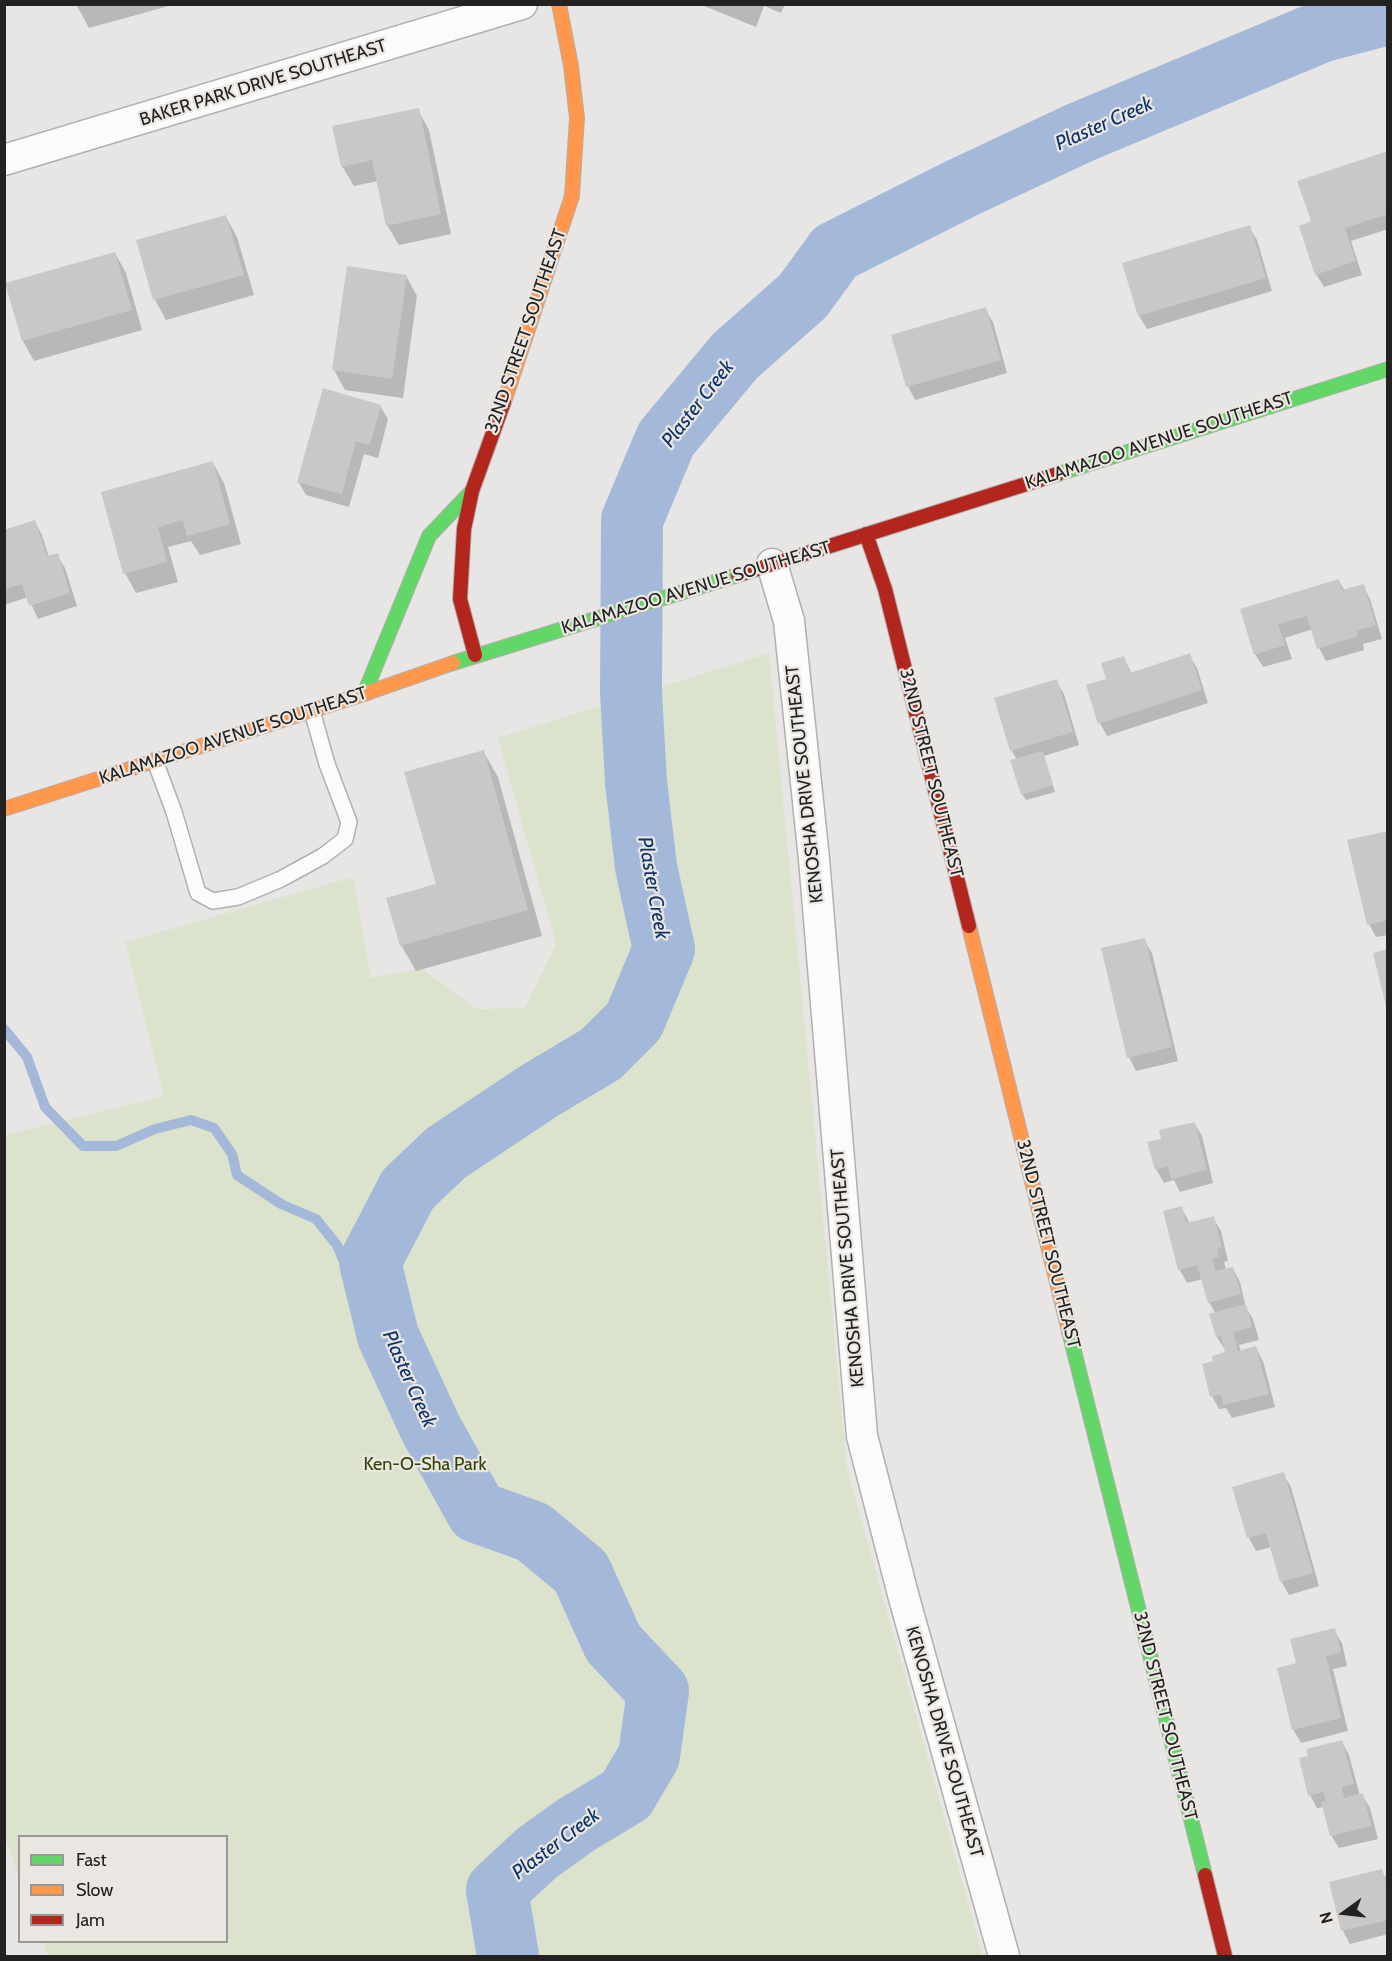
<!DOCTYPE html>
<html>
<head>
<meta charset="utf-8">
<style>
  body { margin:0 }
  #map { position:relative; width:1392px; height:1961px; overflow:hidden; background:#e8e6e4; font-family:Cabin,sans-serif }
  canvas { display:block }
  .frame { position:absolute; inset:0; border:6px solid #232220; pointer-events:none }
  .legend { position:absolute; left:18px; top:1835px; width:210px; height:108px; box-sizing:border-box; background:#eae6e2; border:2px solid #9a9894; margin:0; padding:8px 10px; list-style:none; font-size:18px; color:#232220 }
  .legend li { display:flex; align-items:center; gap:12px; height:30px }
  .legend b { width:30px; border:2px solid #9a9894 }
  .north { position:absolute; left:1314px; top:1883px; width:60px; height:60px; -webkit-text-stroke:4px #eae6e2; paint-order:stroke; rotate:255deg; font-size:16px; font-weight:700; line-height:24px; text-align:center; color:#232220 }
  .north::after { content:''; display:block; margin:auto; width:21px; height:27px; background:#232220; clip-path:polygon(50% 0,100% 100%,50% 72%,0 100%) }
</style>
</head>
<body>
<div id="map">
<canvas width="1392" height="1961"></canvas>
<div class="frame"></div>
<ul class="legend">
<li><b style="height:8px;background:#63d668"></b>Fast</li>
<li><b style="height:8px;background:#ff974d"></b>Slow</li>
<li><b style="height:8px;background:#b3261e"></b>Jam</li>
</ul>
<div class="north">N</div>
</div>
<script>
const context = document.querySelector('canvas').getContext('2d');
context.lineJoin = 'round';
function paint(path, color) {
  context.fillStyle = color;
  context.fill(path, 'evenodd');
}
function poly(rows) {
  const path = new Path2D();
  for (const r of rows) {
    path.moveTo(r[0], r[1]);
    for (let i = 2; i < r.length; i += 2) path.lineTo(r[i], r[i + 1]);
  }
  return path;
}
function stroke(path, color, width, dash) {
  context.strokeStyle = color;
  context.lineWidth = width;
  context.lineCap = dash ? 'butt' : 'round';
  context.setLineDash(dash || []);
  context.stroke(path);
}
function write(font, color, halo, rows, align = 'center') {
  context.font = font + ' Cabin,sans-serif';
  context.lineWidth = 4.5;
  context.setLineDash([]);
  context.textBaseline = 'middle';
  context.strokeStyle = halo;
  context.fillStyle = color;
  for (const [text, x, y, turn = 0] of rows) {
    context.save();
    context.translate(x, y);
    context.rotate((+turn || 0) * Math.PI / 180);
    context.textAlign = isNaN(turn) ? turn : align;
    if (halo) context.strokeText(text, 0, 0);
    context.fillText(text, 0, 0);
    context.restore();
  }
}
const green = poly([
  [769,653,847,1468,983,1956,48,1956,43,1942,226,1942,226,1836,20,1836,19,1878,5,1837,5,1135,164,1096,125,942,353,877,371,978,422,969,477,1009,525,1008,556,944,498,738]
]);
const shadow = poly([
  [76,4,176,4,89,28],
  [699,4,785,4,781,13,764,6,756,27],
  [418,110,429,130,451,234,399,245,387,225,378,181,354,186,342,166],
  [1388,153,1388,229,1351,241,1362,275,1324,287,1316,274,1313,222],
  [226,217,237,237,254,295,166,320,155,300,138,241],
  [1249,227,1257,240,1272,291,1147,329,1139,316,1124,264],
  [115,253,126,273,142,330,34,361,23,341,7,284],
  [406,276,417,296,403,398,345,390,334,370],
  [985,309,993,322,1007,373,915,400,908,386],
  [380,406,388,419,378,458,364,454,349,507,306,495,298,481],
  [213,463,224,483,241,544,200,555,191,541,168,547,178,582,136,593,125,573,103,493],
  [35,522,42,535,49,557,57,555,65,568,77,606,38,619,28,597,4,605,4,532],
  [1339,581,1345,591,1363,585,1370,599,1382,639,1363,644,1364,650,1326,661,1319,648,1313,629,1285,638,1292,659,1263,667,1255,654,1241,610],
  [1189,655,1197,668,1208,703,1107,736,1100,723,1108,680,1124,658,1132,674],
  [1056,681,1064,694,1079,745,1044,756,1055,792,1026,800,1022,794,1017,760,1012,751,996,699],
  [483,751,498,777,542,936,416,971,401,945,438,885],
  [1388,832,1388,935,1376,937,1369,924],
  [1144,940,1152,953,1178,1061,1136,1071,1129,1057],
  [1194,1123,1202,1136,1213,1183,1180,1192,1174,1180,1164,1183,1156,1169,1162,1140],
  [1181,1207,1190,1224,1213,1218,1221,1231,1228,1261,1224,1262,1226,1270,1233,1269,1240,1282,1246,1308,1253,1319,1259,1340,1239,1345,1241,1352,1256,1348,1263,1361,1275,1407,1232,1418,1226,1408,1219,1409,1212,1396,1215,1362,1227,1353,1217,1337,1216,1314,1209,1302,1203,1279,1187,1283,1180,1270,1165,1212],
  [1283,1474,1291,1487,1319,1586,1289,1595,1281,1581,1272,1547,1256,1551,1249,1538,1234,1488],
  [1334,1630,1342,1643,1347,1666,1333,1669,1348,1731,1301,1743,1293,1729,1298,1664],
  [1342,1742,1349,1755,1360,1796,1362,1795,1370,1808,1378,1839,1339,1848,1331,1835,1324,1807,1317,1808,1310,1795],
  [1381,1870,1388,1881,1388,1934,1350,1944,1343,1931]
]);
const stream = poly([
  [4,1029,27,1057,45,1107,83,1146,116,1146,155,1129,191,1120,214,1128,232,1154,237,1175,281,1204,316,1219,337,1245,349,1274,388,1336]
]);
const river = poly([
  [508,1956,497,1890,537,1853,576,1825,626,1795,649,1756,658,1691,613,1643,581,1572,533,1532,477,1512,431,1429,388,1336,370,1262,408,1189,446,1153,539,1091,601,1054,634,1021,664,949,646,867,636,782,631,693,632,520,666,439,735,356,803,296,835,252,962,188,1079,133,1323,31,1388,14]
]);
const building = poly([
  [419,108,441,214,386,226,372,160,341,167,332,126],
  [1388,151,1388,214,1345,228,1356,261,1315,275,1299,226,1311,221,1297,181],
  [226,215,244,275,153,300,136,240],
  [1250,225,1266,278,1138,316,1122,263],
  [115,252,132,310,22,341,5,283],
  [347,266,407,275,392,379,332,370],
  [986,307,1001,360,906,387,891,335],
  [323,388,381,405,370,445,356,441,342,494,297,482],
  [213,461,230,524,187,536,183,520,158,527,167,562,123,574,101,492],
  [35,520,47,556,58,553,70,593,29,606,22,584,4,589,4,530],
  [1339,579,1342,590,1364,584,1376,625,1356,631,1358,636,1317,649,1307,616,1278,624,1285,645,1254,655,1240,609],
  [1190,653,1202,690,1098,724,1086,685,1106,679,1101,663,1124,656,1130,673],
  [1057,679,1073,732,1010,751,994,698],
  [484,750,528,910,400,946,386,898,436,884,404,772],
  [1043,751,1053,785,1021,795,1010,760],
  [1388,831,1388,920,1367,925,1347,840],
  [1145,938,1172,1047,1127,1058,1101,948],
  [1388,949,1388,1011,1387,1011,1373,953],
  [1195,1122,1207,1170,1171,1179,1168,1166,1155,1170,1147,1142,1161,1139,1159,1130],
  [1182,1206,1186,1223,1214,1216,1222,1248,1217,1249,1219,1257,1212,1259,1216,1271,1233,1267,1241,1294,1208,1303,1197,1265,1178,1270,1163,1211],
  [1246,1304,1252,1327,1233,1332,1238,1351,1256,1346,1269,1394,1223,1405,1221,1394,1210,1397,1202,1364,1213,1361,1212,1356,1225,1352,1221,1336,1216,1337,1209,1314],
  [1284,1472,1313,1573,1280,1582,1266,1533,1247,1538,1232,1487],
  [1335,1628,1341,1652,1326,1656,1341,1718,1292,1730,1277,1668,1296,1663,1290,1639],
  [1342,1740,1354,1784,1342,1787,1344,1798,1363,1793,1371,1826,1330,1836,1321,1802,1326,1801,1323,1792,1308,1796,1299,1758,1308,1756,1306,1749],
  [1382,1869,1388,1890,1388,1920,1341,1931,1329,1882]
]);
const lane = poly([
  [155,761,174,812,198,893,213,901,238,897,281,879,323,856,345,839,349,822,327,764,312,711]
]);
const street = poly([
  [4,160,522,4],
  [772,564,789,621,814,859,862,1436,904,1598,1004,1956]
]);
const fast = poly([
  [1058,474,1388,369],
  [453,663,738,575],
  [364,694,429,536,472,491],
  [1069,1331,1205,1875]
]);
const slow = poly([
  [504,402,572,196,577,118,571,66,559,4],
  [4,809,364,694,453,663],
  [969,926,1069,1331]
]);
const jam = poly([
  [866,534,885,589,969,926],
  [738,575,1058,474],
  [475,655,460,599,464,529,472,491,504,402],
  [1205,1875,1225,1956]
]);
const streetNames = [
  ["BAKER PARK DRIVE SOUTHEAST",263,83,-17],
  ["32ND STREET SOUTHEAST",526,331,-71],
  ["KALAMAZOO AVENUE SOUTHEAST",1159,441,-18],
  ["KALAMAZOO AVENUE SOUTHEAST",696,588,-17],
  ["KALAMAZOO AVENUE SOUTHEAST",233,736,-18],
  ["32ND STREET SOUTHEAST",931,773,76],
  ["KENOSHA DRIVE SOUTHEAST",805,784,-96],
  ["32ND STREET SOUTHEAST",1048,1244,76],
  ["KENOSHA DRIVE SOUTHEAST",848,1268,-95],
  ["32ND STREET SOUTHEAST",1165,1716,76],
  ["KENOSHA DRIVE SOUTHEAST",944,1742,74]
];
const parkNames = [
  ["Ken-O-Sha Park",425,1465]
];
const waterNames = [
  ["Plaster Creek",1104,124,-24],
  ["Plaster Creek",698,404,-52],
  ["Plaster Creek",653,888,80],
  ["Plaster Creek",409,1379,66],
  ["Plaster Creek",556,1844,-37]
];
paint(green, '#dce3cd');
paint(shadow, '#0003');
stroke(stream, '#a4b9d9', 10);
stroke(river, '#a4b9d9', 62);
paint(building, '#cac8c7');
stroke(lane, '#b1b0ae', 18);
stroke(street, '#b1b0ae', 33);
stroke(fast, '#b1b0ae', 16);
stroke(slow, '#b1b0ae', 16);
stroke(jam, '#b1b0ae', 16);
stroke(lane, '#fcfbfb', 15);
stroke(street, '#fcfbfb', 30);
stroke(fast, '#63d668', 14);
stroke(slow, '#ff974d', 14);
stroke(jam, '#b3261e', 14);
write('18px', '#232220', '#eae6e2', streetNames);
write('18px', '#324000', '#eae6e2', parkNames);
write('italic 20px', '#0c336b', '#eae6e2', waterNames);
</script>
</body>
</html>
